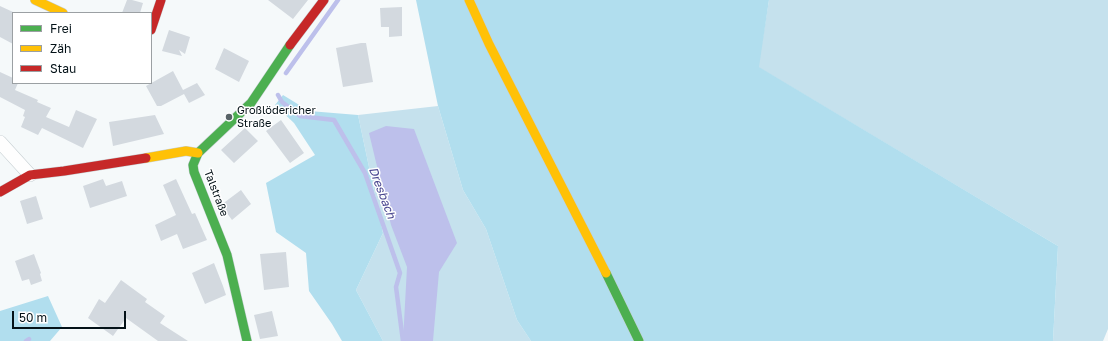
<!DOCTYPE html>
<html>
<head>
<meta charset="utf-8">
<style>
  body { margin:0 }
  #map { position:relative; width:1108px; height:341px; overflow:hidden; background:#f5f9fa; font-family:"Golos Text",sans-serif }
  canvas { display:block }
  .legend { position:absolute; left:12px; top:12px; width:140px; height:72px; box-sizing:border-box; background:#fff; border:1px solid #9ba0a3; margin:0; padding:5px 7px; list-style:none; font-size:12px; color:#041218 }
  .legend li { display:flex; align-items:center; gap:8px; height:20px }
  .legend b { width:20px; border:1px solid #9ba0a3 }
  .scale { position:absolute; left:12px; top:311px; width:114px; height:18px; box-sizing:border-box; border:2px solid #041218; border-top:0; padding-left:5px; font-size:12px; line-height:14px; white-space:nowrap; color:#041218; -webkit-text-stroke:3px #fff; paint-order:stroke }
</style>
</head>
<body>
<div id="map">
<canvas width="1108" height="341"></canvas>
<ul class="legend">
<li><b style="height:5px;background:#4caf50"></b>Frei</li>
<li><b style="height:5px;background:#ffc107"></b>Zäh</li>
<li><b style="height:5px;background:#c62828"></b>Stau</li>
</ul>
<div class="scale">50 m</div>
</div>
<script>
const context = document.querySelector('canvas').getContext('2d');
context.lineJoin = 'round';
function paint(path, color) {
  context.fillStyle = color;
  context.fill(path, 'evenodd');
}
function poly(rows) {
  const path = new Path2D();
  for (const r of rows) {
    path.moveTo(r[0], r[1]);
    for (let i = 2; i < r.length; i += 2) path.lineTo(r[i], r[i + 1]);
  }
  return path;
}
function stroke(path, color, width, dash) {
  context.strokeStyle = color;
  context.lineWidth = width;
  context.lineCap = dash ? 'butt' : 'round';
  context.setLineDash(dash || []);
  context.stroke(path);
}
function write(font, color, halo, rows, align = 'center') {
  context.font = font + ' "Golos Text",sans-serif';
  context.lineWidth = 3;
  context.setLineDash([]);
  context.textBaseline = 'middle';
  context.strokeStyle = halo;
  context.fillStyle = color;
  for (const [text, x, y, turn = 0] of rows) {
    context.save();
    context.translate(x, y);
    context.rotate((+turn || 0) * Math.PI / 180);
    context.textAlign = isNaN(turn) ? turn : align;
    if (halo) context.strokeText(text, 0, 0);
    context.fillText(text, 0, 0);
    context.restore();
  }
}
const green = poly([
  [769,0,1108,0,1108,329,1103,341,1053,341,1058,246,758,67],
  [438,106,463,190,486,229,517,320,531,341,383,341,356,290,383,233,358,115]
]);
const forest = poly([
  [416,0,769,0,759,67,1058,246,1053,341,531,341,517,320,486,229,463,190,438,106],
  [283,95,309,111,358,115,383,233,356,290,383,341,342,341,332,324,309,291,306,253,276,232,266,183,315,155,294,123,275,105],
  [48,296,62,327,50,341,0,341,0,311]
]);
const water = poly([
  [386,126,414,129,457,243,439,272,433,341,403,341,407,267,391,225,369,133]
]);
const stream = poly([
  [286,73,338,0],
  [278,95,282,102,300,116,334,120,365,173,400,273,396,287,403,341],
  [26,341,29,339]
]);
const building = poly([
  [127,0,132,0,143,3,140,13,122,13],
  [268,0,308,0,293,19],
  [0,6,13,12,13,44,0,37],
  [402,7,402,36,389,37,389,27,381,27,380,8],
  [169,30,190,37,185,54,179,50,182,56,162,51],
  [361,43,366,43,373,82,343,87,336,48],
  [224,48,249,61,239,82,215,69],
  [173,71,183,90,197,83,205,95,189,103,184,94,161,106,157,106,146,86],
  [0,72,13,78,13,83,18,83,15,90,38,100,37,102,51,108,46,117,69,127,76,110,97,119,83,148,42,128,38,135,21,127,25,117,23,116,25,110,0,97],
  [155,115,164,134,113,146,109,122],
  [281,120,304,153,290,163,266,131],
  [245,128,258,141,234,163,221,150],
  [103,179,106,186,122,181,127,196,90,208,83,186],
  [176,179,192,214,195,213,207,240,183,249,177,234,161,241,155,225,176,215,163,185],
  [241,190,251,204,232,220,221,205],
  [36,196,43,219,27,224,20,201],
  [286,252,289,287,264,290,260,254],
  [34,254,41,273,40,274,42,281,31,285,29,279,22,281,15,261],
  [214,263,223,286,226,295,205,304,192,273],
  [121,280,147,299,145,302,165,316,160,323,188,341,158,341,126,318,113,336,88,318,99,299,105,303],
  [272,311,278,336,260,339,254,315]
]);
const street = poly([
  [0,142,30,175]
]);
const fast = poly([
  [606,273,639,341],
  [247,341,227,255,194,172,193,165,198,153,251,103,290,45]
]);
const slow = poly([
  [35,0,63,13],
  [469,0,489,44,606,273],
  [146,158,186,151,198,153]
]);
const jam = poly([
  [151,30,161,0],
  [290,45,324,0],
  [0,192,30,175,64,171,146,158]
]);
const markers = [
  [229,117,4,"#586367"]
];
const poiNames = [
  ["Großlödericher",237,111],
  ["Straße",237,124]
];
const streetNames = [
  ["Talstraße",216,193,69]
];
const waterNames = [
  ["Dresbach",382,193,69]
];
paint(green, '#c5e1ed');
paint(forest, '#b1deee');
paint(water, '#bdc0eb');
stroke(stream, '#bdc0eb', 4.5);
paint(building, '#d3d9df');
stroke(street, '#c6cfd2', 14);
stroke(fast, '#c6cfd2', 10);
stroke(slow, '#c6cfd2', 10);
stroke(jam, '#c6cfd2', 10);
stroke(street, '#fefefe', 13);
stroke(fast, '#4caf50', 9);
stroke(slow, '#ffc107', 9);
stroke(jam, '#c62828', 9);
for (const [x, y, r, color] of markers) {
  const dot = new Path2D();
  dot.arc(x, y, r, 0, 2 * Math.PI);
  context.fillStyle = color;
  context.fill(dot);
  stroke(dot, '#fff', 1.5);
}
write('11px', '#041218', '#fff', poiNames, 'left');
write('11px', '#041218', '#fff', streetNames);
write('italic 12px', '#4a4790', '#fff', waterNames);
</script>
</body>
</html>
